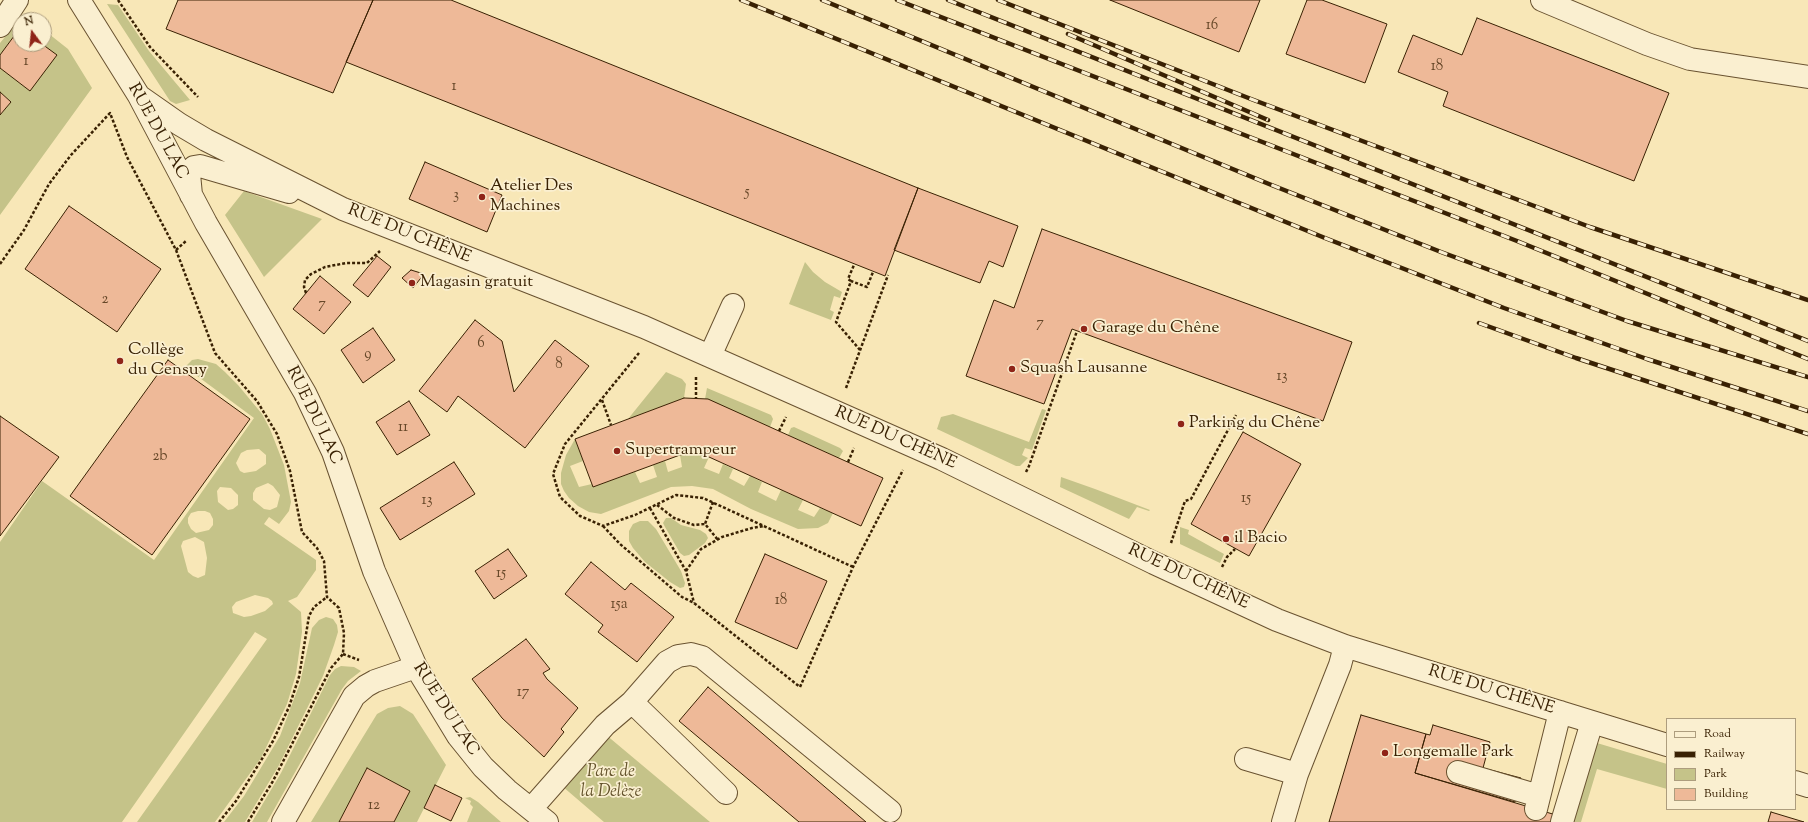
<!DOCTYPE html>
<html>
<head>
<meta charset="utf-8">
<style>
  body { margin:0 }
  #map { position:relative; width:1808px; height:822px; overflow:hidden; background:#f8e7b7; font-family:"Sorts Mill Goudy",serif }
  canvas { display:block }
  .legend { position:absolute; left:1666px; top:718px; width:130px; height:92px; box-sizing:border-box; background:#faefd0; border:1px solid #ad9d7e; margin:0; padding:5px 7px; list-style:none; font-size:12px; color:#392103 }
  .legend li { display:flex; align-items:center; gap:8px; height:20px }
  .legend b { width:20px; border:1px solid #ad9d7e }
  .north { position:absolute; left:12px; top:12px; width:40px; height:40px; box-sizing:border-box; background:#faefd0; border:1px solid #ad9d7e; border-radius:50%; rotate:345deg; font-size:11px; font-weight:700; line-height:16px; text-align:center; color:#392103 }
  .north::after { content:''; display:block; margin:auto; width:14px; height:18px; background:#8f2418; clip-path:polygon(50% 0,100% 100%,50% 72%,0 100%) }
</style>
</head>
<body>
<div id="map">
<canvas width="1808" height="822"></canvas>
<ul class="legend">
<li><b style="height:5px;background:#faefd0"></b>Road</li>
<li><b style="height:5px;background:#392103"></b>Railway</li>
<li><b style="height:11px;background:#c5c389"></b>Park</li>
<li><b style="height:11px;background:#eeb998"></b>Building</li>
</ul>
<div class="north">N</div>
</div>
<script>
const context = document.querySelector('canvas').getContext('2d');
context.lineJoin = 'round';
function paint(path, color) {
  context.fillStyle = color;
  context.fill(path, 'evenodd');
}
function poly(rows) {
  const path = new Path2D();
  for (const r of rows) {
    path.moveTo(r[0], r[1]);
    for (let i = 2; i < r.length; i += 2) path.lineTo(r[i], r[i + 1]);
  }
  return path;
}
function stroke(path, color, width, dash) {
  context.strokeStyle = color;
  context.lineWidth = width;
  context.lineCap = dash ? 'butt' : 'round';
  context.setLineDash(dash || []);
  context.stroke(path);
}
function write(font, color, halo, rows, align = 'center') {
  context.font = font + ' "Sorts Mill Goudy",serif';
  context.lineWidth = 3.5;
  context.setLineDash([]);
  context.textBaseline = 'middle';
  context.strokeStyle = halo;
  context.fillStyle = color;
  for (const [text, x, y, turn = 0] of rows) {
    context.save();
    context.translate(x, y);
    context.rotate((+turn || 0) * Math.PI / 180);
    context.textAlign = isNaN(turn) ? turn : align;
    if (halo) context.strokeText(text, 0, 0);
    context.fillText(text, 0, 0);
    context.restore();
  }
}
const green = poly([
  [107,4,118,5,149,51,190,100,176,104,170,101],
  [24,14,32,20,20,20,20,28,0,55,0,43],
  [44,30,68,49,92,88,0,215,0,115,11,102,0,92,0,68,30,91,42,44,44,44],
  [244,191,322,219,264,277,225,215],
  [805,262,813,272,825,282,842,292,840,298,834,296,830,310,834,312,831,320,789,304],
  [198,359,216,364,225,372,238,385,262,414,270,429,284,465,291,502,289,511,279,524,269,517,264,524,316,560,316,570,297,597,288,601,301,612,302,632,296,674,287,704,261,758,215,822,137,822,267,639,255,632,122,822,0,822,0,542,42,481,154,560,254,418,185,367,192,360],
  [259,449,266,455,266,464,256,471,244,473,240,471,236,463,241,453,247,450],
  [268,483,273,486,280,495,277,507,270,510,264,509,253,500,253,493,256,488],
  [220,487,231,488,238,495,238,505,233,509,228,510,218,502,217,491],
  [198,511,205,511,210,513,213,519,213,525,209,530,196,533,191,529,188,523,188,518,191,513],
  [195,537,204,542,207,558,205,575,198,578,193,576,188,572,181,546,183,541],
  [255,595,268,598,272,601,273,604,265,611,251,616,244,617,233,613,232,607,236,602],
  [666,372,682,379,686,384,684,398,628,419],
  [707,388,771,415,773,419,770,427,705,399],
  [1042,409,1046,410,1032,450,1025,448,1022,455,1028,458,1020,466,1016,466,937,429,941,417,953,414,1029,442],
  [794,427,840,448,843,451,839,458,788,435,791,428],
  [575,439,583,461,570,466,579,487,592,484,593,487,635,472,640,483,657,477,653,465,665,461,668,472,682,467,680,455,693,453,709,457,704,468,719,474,723,464,733,469,729,478,744,486,750,476,762,482,758,492,776,501,781,490,803,500,798,510,814,517,820,508,833,513,828,523,818,528,798,529,751,509,713,489,692,486,671,487,601,514,589,512,578,506,569,498,564,491,561,484,561,473,566,455],
  [1061,477,1095,489,1150,510,1149,511,1137,507,1129,519,1060,487],
  [666,518,671,518,681,525,700,530,706,534,708,538,705,543,689,555,684,556,680,553,665,527,663,523],
  [640,521,648,521,656,529,681,571,685,583,684,587,680,588,670,582,645,562,633,548,629,541,629,531,633,524],
  [1180,527,1189,530,1188,534,1224,554,1220,563,1180,544],
  [326,617,333,619,337,625,338,632,334,645,323,676,278,767,245,822,224,822,244,796,280,736,300,683,312,628,319,620],
  [341,666,354,667,361,671,348,681,342,689,267,822,252,822,281,773,330,675,335,669],
  [400,706,413,714,446,765,417,822,394,822,410,791,367,768,339,822,311,822,377,714,388,708],
  [605,734,710,822,604,822,562,786],
  [1597,743,1667,764,1667,789,1597,769,1581,822,1569,822],
  [470,797,478,802,501,822,467,822,473,807,470,804,471,801,465,798]
]);
const building = poly([
  [178,0,373,0,333,93,166,29,178,0],
  [373,0,451,0,918,188,885,276,346,62,373,0],
  [1110,0,1260,0,1239,52,1110,0],
  [1307,0,1322,0,1387,24,1365,83,1286,54,1307,0],
  [1477,18,1669,93,1634,181,1443,106,1448,92,1398,72,1413,35,1462,55,1477,18],
  [20,28,20,44,42,44,57,55,30,91,0,68,0,55,20,28],
  [0,92,11,102,0,115,0,92],
  [425,162,502,195,487,232,409,199,425,162],
  [918,188,1018,226,1003,267,989,261,980,283,894,250,918,188],
  [69,206,161,269,117,332,25,269,69,206],
  [1042,229,1352,342,1323,421,1072,329,1044,404,966,376,994,300,1014,308,1042,229],
  [377,256,391,267,368,297,353,285,377,256],
  [411,270,424,274,413,288,402,278,411,270],
  [320,276,351,302,324,334,293,309,320,276],
  [475,320,502,341,514,392,555,340,589,366,525,448,458,396,447,412,419,391,475,320],
  [373,328,395,360,363,383,341,350,373,328],
  [168,360,250,419,152,555,70,496,168,360],
  [684,398,708,399,883,478,861,526,709,457,693,453,680,455,593,487,575,439,684,398],
  [409,401,430,435,397,455,376,422,409,401],
  [0,416,59,457,0,536,0,416],
  [1243,432,1301,464,1249,556,1191,524,1243,432],
  [454,462,475,494,400,540,380,508,454,462],
  [508,549,527,576,494,599,475,571,508,549],
  [765,554,827,581,797,649,735,622,765,554],
  [591,562,625,590,631,583,674,617,637,662,598,632,603,625,565,594,591,562],
  [526,639,550,669,543,673,547,679,578,708,561,729,564,732,544,757,502,718,472,679,526,639],
  [708,687,866,822,799,822,679,721,708,687],
  [1361,715,1426,734,1415,773,1556,815,1554,822,1329,822,1361,715],
  [1433,725,1490,742,1483,768,1521,778,1515,802,1415,773,1426,734,1430,735,1433,725],
  [367,768,410,791,394,822,339,822,367,768],
  [435,785,462,798,451,821,424,808,435,785],
  [1771,812,1804,822,1768,822,1771,812]
]);
const path = poly([
  [118,0,150,47,198,97],
  [176,250,186,241],
  [0,264,24,230,49,184,71,155,110,113,127,157,176,250,215,353,257,401,277,434,290,471,302,532,317,548,324,561,327,597,339,608,344,633,343,654,331,668,273,781,248,822],
  [851,281,848,279,854,265],
  [306,293,304,287,305,280,311,274,325,267,346,263,367,263,380,251],
  [860,350,836,322,851,281,867,287,873,272],
  [639,353,565,444,553,474,560,497,580,516,603,526,635,515,676,495,703,498,853,567],
  [696,377,696,398],
  [846,388,888,275],
  [602,400,611,425],
  [779,431,786,417],
  [848,462,854,448],
  [1026,472,1029,466,1077,331],
  [713,502,705,524,718,540],
  [657,505,674,518,694,525,705,524],
  [650,508,686,571,694,603],
  [603,526,620,544,682,597,694,603,800,687,853,567,903,470],
  [1171,543,1185,501,1191,499,1236,415],
  [1222,567,1227,557,1235,549],
  [686,571,701,549,722,537,752,528,765,526],
  [343,654,359,660],
  [219,822,236,801,273,741,289,707,299,677,309,616,314,607,327,597]
]);
const minor = poly([
  [79,0,139,96,206,223,305,393,333,452,374,571,416,667,458,736,483,767,507,790,547,822],
  [1542,0,1647,44,1690,59,1808,77],
  [0,26,17,0],
  [139,96,179,124,206,140,343,209,644,327,942,459,1154,563,1277,620,1345,646,1667,745],
  [191,195,189,174,194,167,200,166,289,192],
  [710,356,733,305],
  [632,702,667,662,678,656,691,654,702,657,890,811],
  [1246,759,1297,774],
  [1458,772,1539,796],
  [1795,782,1808,786],
  [531,809,605,725,632,702,726,793],
  [1536,809,1560,712],
  [283,822,354,696,366,686,375,681,416,667],
  [1283,822,1297,774,1340,665,1345,646],
  [1562,822,1592,722]
]);
const rail = poly([
  [741,0,1325,238,1504,308,1647,359,1808,411],
  [822,0,1269,184,1441,252,1627,321,1808,377],
  [897,0,1517,241,1808,359],
  [948,0,1808,341],
  [998,0,1251,99,1590,227,1808,300],
  [1068,34,1268,120],
  [1479,323,1576,358,1808,434]
]);
const markers = [
  [482,197,4,"#8f2418"],
  [412,283,4,"#8f2418"],
  [1084,329,4,"#8f2418"],
  [120,361,4,"#8f2418"],
  [1012,369,4,"#8f2418"],
  [1181,424,4,"#8f2418"],
  [617,451,4,"#8f2418"],
  [1226,539,4,"#8f2418"],
  [1385,753,4,"#8f2418"]
];
const numberNames = [
  ["16",1212,26],
  ["1",26,62],
  ["18",1437,67],
  ["1",454,87],
  ["5",747,193],
  ["3",456,196],
  ["2",105,300],
  ["7",322,305],
  ["7",1040,324],
  ["6",481,344],
  ["9",368,355],
  ["8",559,365],
  ["13",1282,377],
  ["11",403,428],
  ["2b",160,457],
  ["15",1246,499],
  ["13",427,501],
  ["15",501,574],
  ["18",781,601],
  ["15a",619,605],
  ["17",523,693],
  ["12",374,806]
];
const streetNames = [
  ["RUE DU LAC",157,132,61],
  ["RUE DU CHÊNE",409,235,22],
  ["RUE DU LAC",313,416,64],
  ["RUE DU CHÊNE",895,439,24],
  ["RUE DU CHÊNE",1188,578,25],
  ["RUE DU CHÊNE",1491,691,17],
  ["RUE DU LAC",445,710,57]
];
const poiNames = [
  ["Atelier Des",490,187],
  ["Machines",490,207],
  ["Magasin gratuit",420,283],
  ["Garage du Chêne",1092,329],
  ["Collège",128,351],
  ["du Censuy",128,371],
  ["Squash Lausanne",1020,369],
  ["Parking du Chêne",1189,424],
  ["Supertrampeur",625,451],
  ["il Bacio",1234,539],
  ["Longemalle Park",1393,753]
];
const parkNames = [
  ["Parc de",611,773],
  ["la Delèze",611,793]
];
paint(green, '#c5c389');
paint(building, '#eeb998');
stroke(building, '#392103', 1);
stroke(minor, '#695230', 24);
stroke(path, '#392103', 2.5, [3, 2]);
stroke(minor, '#faefd0', 22);
stroke(rail, '#392103', 4.5);
stroke(rail, '#faefd0', 3, [9]);
for (const [x, y, r, color] of markers) {
  const dot = new Path2D();
  dot.arc(x, y, r, 0, 2 * Math.PI);
  context.fillStyle = color;
  context.fill(dot);
  stroke(dot, '#faefd0', 1.5);
}
write('15px', '#664728', null, numberNames);
write('17px', '#392103', '#faefd0', streetNames);
write('17px', '#392103', '#faefd0', poiNames, 'left');
write('italic 17px', '#63522b', '#faefd0', parkNames);
</script>
</body>
</html>
